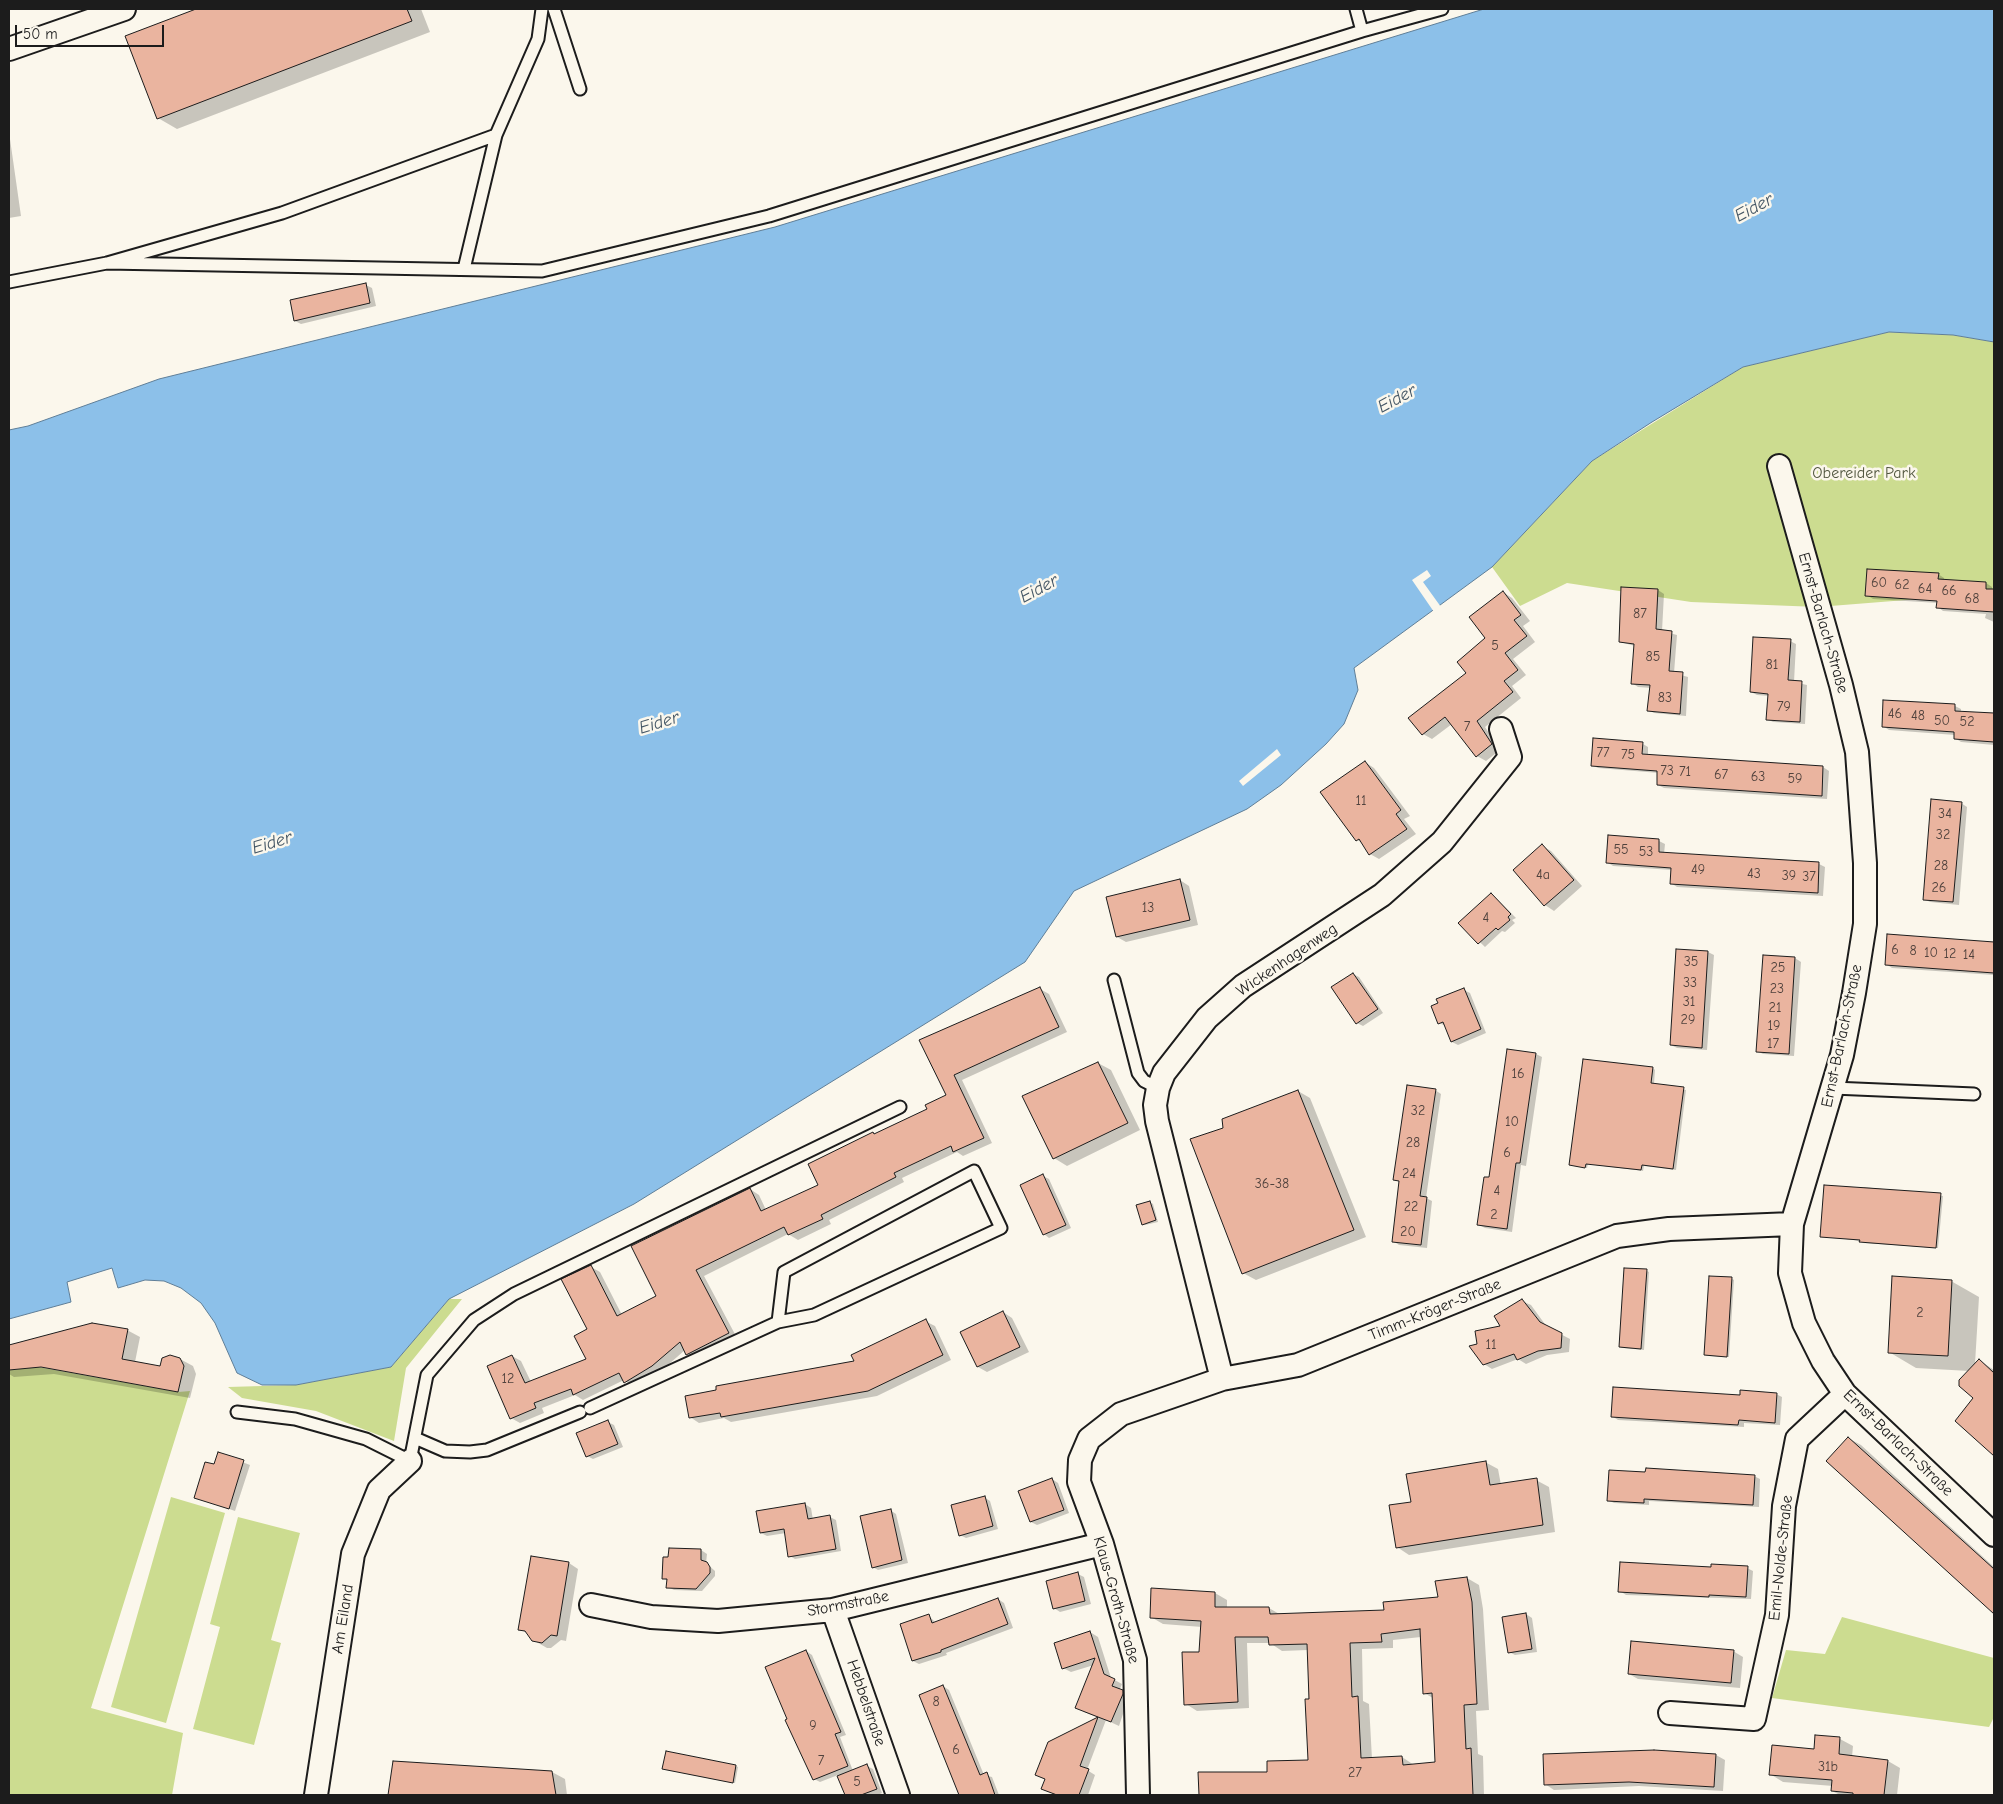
<!DOCTYPE html>
<html>
<head>
<meta charset="utf-8">
<style>
  body { margin:0 }
  #map { position:relative; width:2003px; height:1804px; overflow:hidden; background:#fbf7ec; font-family:"Comic Neue",sans-serif }
  canvas { display:block }
  .frame { position:absolute; inset:0; border:10px solid #1c1c1c; pointer-events:none }
  .scale { position:absolute; left:15px; top:25px; width:149px; height:22px; box-sizing:border-box; border:2px solid #1c1c1c; border-top:0; padding-left:6px; font-size:15px; line-height:18px; white-space:nowrap; color:#1c1c1c; -webkit-text-stroke:4px #fbf7ec; paint-order:stroke }
</style>
</head>
<body>
<div id="map">
<canvas width="2003" height="1804"></canvas>
<div class="frame"></div>
<div class="scale">50 m</div>
</div>
<script>
const context = document.querySelector('canvas').getContext('2d');
context.lineJoin = 'round';
function paint(path, color) {
  context.fillStyle = color;
  context.fill(path, 'evenodd');
}
function poly(rows) {
  const path = new Path2D();
  for (const r of rows) {
    path.moveTo(r[0], r[1]);
    for (let i = 2; i < r.length; i += 2) path.lineTo(r[i], r[i + 1]);
  }
  return path;
}
function stroke(path, color, width, dash) {
  context.strokeStyle = color;
  context.lineWidth = width;
  context.lineCap = dash ? 'butt' : 'round';
  context.setLineDash(dash || []);
  context.stroke(path);
}
function write(font, color, halo, rows, align = 'center') {
  context.font = font + ' "Comic Neue",sans-serif';
  context.lineWidth = 5;
  context.setLineDash([]);
  context.textBaseline = 'middle';
  context.strokeStyle = halo;
  context.fillStyle = color;
  for (const [text, x, y, turn = 0] of rows) {
    context.save();
    context.translate(x, y);
    context.rotate((+turn || 0) * Math.PI / 180);
    context.textAlign = isNaN(turn) ? turn : align;
    if (halo) context.strokeText(text, 0, 0);
    context.fillText(text, 0, 0);
    context.restore();
  }
}
const green = poly([
  [1889,332,1953,335,1994,342,1994,593,1818,607,1691,602,1567,583,1520,606,1492,567,1592,461,1743,367],
  [449,1299,462,1299,406,1368,394,1441,316,1411,242,1398,228,1387,296,1385,391,1367],
  [38,1367,178,1392,190,1391,91,1708,183,1733,172,1795,9,1795,9,1370],
  [171,1497,225,1513,166,1723,111,1707],
  [238,1517,300,1533,271,1640,281,1643,254,1745,193,1729,220,1627,210,1624],
  [1842,1617,1994,1658,1994,1717,1989,1727,1772,1698,1786,1650,1825,1654]
]);
const water = poly([
  [1484,9,1994,9,1994,342,1953,335,1889,332,1743,367,1652,422,1592,461,1492,567,1354,668,1358,690,1344,724,1326,744,1281,785,1247,809,1074,891,1025,962,634,1204,449,1299,391,1367,296,1385,262,1385,237,1373,215,1323,201,1303,181,1288,164,1281,145,1280,118,1288,112,1268,67,1282,71,1302,9,1319,9,430,28,426,159,379,775,227,1484,9]
]);
const pier = poly([
  [1427,570,1431,576,1423,582,1441,607,1434,612,1412,580],
  [1277,749,1281,755,1243,786,1239,781]
]);
const shadow = poly([
  [199,9,421,9,430,32,177,129,158,118,127,36],
  [9,132,21,216,9,218],
  [366,285,372,288,376,306,301,324,295,321],
  [1938,574,1944,578,1944,581,1986,583,1992,587,1992,590,1994,590,1994,622,1985,618,1986,614,1943,611,1938,607,1938,603,1873,599,1867,595],
  [1622,589,1658,590,1664,594,1662,631,1677,635,1674,673,1688,677,1686,716,1654,713,1648,710,1651,688,1638,687,1632,683,1635,646,1620,642],
  [1503,592,1512,598,1530,621,1523,626,1535,642,1513,659,1526,675,1512,686,1521,698,1485,727,1500,750,1486,761,1477,756,1452,724,1432,739,1423,734,1468,673,1487,639],
  [1790,641,1796,644,1794,682,1807,685,1805,724,1773,722,1767,719,1769,696,1757,695,1751,692],
  [1884,701,1955,706,1961,709,1961,712,1994,715,1994,745,1961,742,1955,738,1955,735,1889,730,1883,726],
  [1643,744,1648,747,1648,756,1823,767,1829,771,1827,799,1664,788,1658,785,1659,773,1598,768,1592,765],
  [1365,762,1374,768,1410,816,1404,819,1416,834,1379,859,1370,854,1364,844,1357,840],
  [1961,803,1967,807,1959,905,1930,902,1924,899],
  [1609,837,1659,841,1665,844,1664,854,1819,864,1825,867,1823,896,1677,887,1671,883,1672,870,1613,866,1607,862],
  [1542,846,1551,851,1582,886,1554,911,1545,905,1514,870],
  [1180,880,1189,886,1198,925,1126,942,1117,937],
  [1492,894,1516,918,1512,920,1515,923,1505,932,1502,931,1485,947,1460,923],
  [1888,936,1994,943,1994,975,1892,968,1886,964],
  [1677,950,1708,952,1714,955,1707,1050,1677,1048,1671,1045],
  [1795,958,1801,962,1794,1056,1763,1054,1757,1051],
  [1353,974,1359,977,1383,1013,1363,1026,1357,1023],
  [1040,989,1049,994,1067,1032,962,1080,992,1143,963,1156,957,1152,902,1178,904,1182,829,1220,831,1224,798,1240,788,1234,704,1276,737,1338,696,1359,687,1354,685,1350,661,1371,634,1387,624,1380,583,1400,575,1395,542,1408,544,1413,520,1423,511,1418,512,1356,521,1361,531,1382,588,1360,591,1267,600,1272,622,1315,658,1297,750,1189,759,1195,766,1210,820,1186,873,1133,876,1135,929,1110,947,1096,921,1040],
  [1464,990,1470,993,1486,1033,1458,1045,1452,1042,1446,1026,1439,1023],
  [1508,1050,1536,1054,1542,1057,1526,1166,1521,1165,1512,1232,1485,1228,1479,1225,1490,1179],
  [1584,1060,1653,1068,1655,1070,1654,1084,1686,1090,1676,1170,1644,1166,1643,1171,1588,1164,1587,1168,1571,1165],
  [1098,1063,1111,1070,1140,1130,1067,1166,1054,1158],
  [1435,1090,1441,1094,1426,1198,1432,1201,1427,1248,1399,1245,1393,1241,1400,1182,1394,1179],
  [1298,1091,1310,1098,1366,1237,1256,1280,1243,1273,1224,1129],
  [1043,1176,1049,1179,1071,1228,1049,1238,1044,1234],
  [1864,1187,1943,1196,1938,1248,1863,1243,1861,1241,1821,1236],
  [1150,1202,1153,1204,1158,1222,1145,1225,1143,1224],
  [1647,1271,1649,1272,1644,1350,1623,1348,1620,1347],
  [1731,1278,1734,1280,1729,1357,1708,1356,1705,1355],
  [1951,1281,1979,1297,1975,1364,1979,1360,1994,1370,1994,1455,1957,1421,1975,1398,1969,1371,1916,1368,1889,1352],
  [1522,1301,1531,1305,1547,1327,1570,1339,1569,1352,1547,1355,1526,1364,1518,1359,1492,1369,1484,1364,1478,1344,1502,1327],
  [1003,1312,1012,1318,1029,1352,987,1372,978,1367],
  [925,1321,935,1326,951,1360,877,1396,731,1422,724,1418,699,1423,690,1417,856,1362],
  [92,1324,127,1330,140,1337,135,1362,161,1367,180,1359,193,1366,196,1374,190,1398,54,1374,14,1377,9,1374,9,1346],
  [1776,1394,1782,1397,1780,1425,1744,1423,1744,1427,1618,1420,1612,1416,1741,1396],
  [608,1422,614,1425,623,1447,593,1459,587,1456],
  [1848,1438,1861,1445,1994,1567,1994,1612,1828,1461],
  [219,1453,250,1465,235,1511,195,1497,214,1466],
  [1485,1462,1498,1469,1501,1485,1536,1480,1549,1487,1555,1532,1409,1555,1397,1547,1412,1503],
  [1647,1474,1754,1476,1760,1479,1759,1507,1649,1501,1649,1505,1614,1503,1608,1500],
  [1052,1479,1058,1483,1069,1513,1037,1525,1031,1522],
  [984,1497,990,1501,998,1529,966,1538,960,1535],
  [805,1504,811,1508,813,1520,830,1517,836,1520,841,1551,795,1559,790,1556,786,1533,767,1536,761,1533],
  [890,1510,896,1514,908,1563,878,1570,873,1567],
  [701,1550,707,1554,706,1563,715,1571,715,1576,702,1591,674,1590,668,1587,668,1581,663,1578],
  [569,1563,578,1569,566,1641,561,1640,551,1648,547,1648,533,1640,528,1634,520,1629],
  [1712,1568,1747,1568,1753,1571,1751,1599,1626,1595,1620,1591],
  [1078,1574,1084,1577,1091,1604,1060,1612,1054,1608],
  [1467,1578,1479,1585,1483,1609,1489,1710,1476,1711,1478,1754,1483,1756,1484,1795,1200,1795,1199,1773,1268,1773,1309,1762,1308,1650,1282,1651,1270,1643,1247,1643,1249,1708,1197,1711,1186,1704,1201,1653,1202,1627,1163,1624,1151,1617,1215,1593,1227,1600,1227,1608,1269,1608,1281,1615,1385,1611,1439,1598],
  [1421,1637,1424,1693,1433,1698,1437,1763,1414,1765,1402,1757,1372,1759,1369,1704,1363,1701,1362,1649,1393,1648,1393,1640],
  [998,1599,1004,1603,1013,1628,946,1653,947,1655,919,1664,913,1661,929,1616,936,1623],
  [1526,1614,1532,1618,1537,1652,1515,1655,1509,1652],
  [1090,1632,1098,1637,1111,1678,1122,1684,1119,1691,1129,1696,1119,1726,1106,1720,1087,1770,1095,1775,1088,1795,1056,1795,1042,1789,1046,1780,1036,1775,1048,1743,1099,1718,1084,1712,1094,1665,1071,1672,1063,1668],
  [806,1651,812,1655,846,1735,840,1737,853,1771,867,1766,873,1769,882,1793,878,1795,846,1795,838,1775,820,1782,814,1779],
  [1733,1651,1743,1657,1740,1688,1638,1679,1629,1674],
  [943,1686,949,1690,984,1775,992,1777,999,1795,960,1795,921,1696],
  [1816,1736,1840,1739,1853,1746,1852,1757,1888,1761,1900,1768,1897,1795,1840,1795,1832,1791,1833,1786,1783,1782,1770,1774,1815,1751],
  [1654,1751,1716,1755,1725,1760,1723,1791,1639,1786,1554,1790,1545,1784],
  [394,1763,552,1772,565,1779,567,1795,389,1795],
  [736,1766,738,1767,735,1783,663,1769]
]);
const building = poly([
  [196,9,407,9,412,21,157,119,125,36,196,9],
  [366,283,370,303,294,321,290,300,366,283],
  [1867,569,1939,573,1938,579,1986,582,1986,589,1994,589,1994,612,1936,608,1937,601,1865,596,1867,569],
  [1621,587,1658,589,1656,629,1672,631,1669,671,1683,672,1680,714,1647,711,1650,685,1631,684,1634,644,1619,642,1621,587],
  [1503,591,1521,615,1514,620,1527,636,1505,653,1518,670,1504,681,1513,692,1477,721,1492,744,1476,757,1445,717,1422,735,1408,718,1466,673,1457,662,1485,638,1469,617,1503,591],
  [1753,637,1791,639,1788,680,1802,681,1800,722,1766,720,1768,694,1750,692,1753,637],
  [1883,700,1955,704,1955,711,1994,713,1994,742,1954,739,1954,732,1882,727,1883,700],
  [1593,738,1643,742,1642,754,1823,766,1822,796,1657,785,1657,771,1591,766,1593,738],
  [1365,761,1401,810,1396,814,1407,829,1369,855,1359,839,1356,841,1320,792,1365,761],
  [1931,799,1962,802,1953,902,1923,900,1931,799],
  [1608,835,1659,839,1659,852,1819,862,1818,893,1670,884,1671,868,1606,863,1608,835],
  [1542,844,1574,880,1544,906,1513,870,1542,844],
  [1180,879,1190,920,1116,937,1106,897,1180,879],
  [1491,893,1511,914,1508,917,1510,920,1498,930,1496,928,1478,944,1458,923,1491,893],
  [1887,934,1994,942,1994,973,1885,965,1887,934],
  [1676,949,1708,951,1702,1048,1670,1045,1676,949],
  [1763,955,1795,957,1789,1054,1756,1052,1763,955],
  [1353,973,1378,1009,1356,1024,1331,987,1353,973],
  [1040,987,1059,1027,954,1075,984,1138,953,1152,951,1146,894,1173,896,1177,821,1215,823,1219,788,1235,784,1227,696,1270,729,1333,686,1355,680,1342,652,1366,624,1383,619,1373,573,1395,571,1389,534,1403,536,1408,510,1419,487,1366,512,1355,525,1383,586,1359,574,1336,587,1329,561,1279,591,1265,617,1316,656,1296,631,1246,750,1188,761,1211,818,1185,808,1164,873,1132,874,1134,927,1109,925,1105,946,1095,919,1040,1040,987],
  [1464,988,1481,1029,1451,1042,1443,1022,1438,1024,1431,1006,1438,1003,1436,999,1464,988],
  [1507,1049,1536,1053,1520,1163,1516,1163,1507,1229,1477,1225,1484,1177,1489,1177,1507,1049],
  [1583,1059,1653,1067,1651,1083,1684,1087,1673,1169,1642,1165,1641,1170,1586,1164,1585,1168,1569,1165,1583,1059],
  [1098,1062,1128,1123,1053,1159,1022,1096,1098,1062],
  [1407,1085,1436,1089,1420,1196,1427,1197,1421,1245,1392,1242,1399,1181,1393,1180,1407,1085],
  [1298,1090,1354,1230,1242,1274,1190,1139,1223,1128,1222,1119,1298,1090],
  [1043,1174,1066,1225,1043,1235,1020,1185,1043,1174],
  [1824,1185,1941,1193,1936,1248,1859,1242,1860,1240,1820,1237,1824,1185],
  [1150,1201,1156,1220,1142,1225,1136,1205,1150,1201],
  [1624,1268,1647,1269,1641,1349,1619,1347,1624,1268],
  [1709,1276,1732,1277,1727,1357,1704,1355,1709,1276],
  [1892,1276,1952,1280,1948,1356,1888,1353,1892,1276],
  [1522,1299,1540,1322,1562,1333,1561,1348,1538,1351,1517,1360,1514,1354,1483,1365,1469,1346,1477,1344,1475,1331,1500,1326,1494,1316,1522,1299],
  [1003,1311,1020,1347,977,1367,960,1332,1003,1311],
  [926,1319,943,1355,868,1391,721,1417,720,1413,689,1418,685,1396,716,1390,716,1386,854,1361,851,1355,926,1319],
  [92,1323,128,1329,122,1359,160,1366,162,1358,170,1355,180,1358,184,1366,178,1392,41,1367,9,1370,9,1345,92,1323],
  [1979,1359,1994,1373,1994,1456,1955,1421,1973,1398,1959,1386,1959,1380,1979,1359],
  [1613,1387,1740,1395,1740,1390,1777,1393,1775,1423,1739,1420,1738,1425,1611,1417,1613,1387],
  [608,1420,618,1444,586,1457,576,1433,608,1420],
  [1848,1437,1994,1569,1994,1614,1826,1461,1848,1437],
  [218,1452,244,1460,229,1509,194,1498,205,1462,214,1464,218,1452],
  [1486,1461,1490,1485,1537,1478,1543,1525,1396,1548,1389,1505,1411,1502,1406,1474,1486,1461],
  [1646,1468,1755,1475,1753,1505,1644,1499,1644,1503,1607,1501,1609,1470,1645,1472,1646,1468],
  [1052,1478,1064,1510,1030,1522,1018,1491,1052,1478],
  [985,1496,993,1526,959,1536,951,1505,985,1496],
  [805,1503,808,1519,830,1515,836,1549,788,1557,784,1529,760,1533,756,1511,805,1503],
  [891,1509,902,1560,872,1568,860,1516,891,1509],
  [669,1548,701,1549,701,1560,707,1562,710,1567,710,1573,696,1589,666,1588,667,1579,662,1579,663,1557,668,1557,669,1548],
  [531,1556,569,1562,557,1636,551,1635,542,1643,532,1641,525,1631,518,1630,531,1556],
  [1620,1562,1711,1567,1711,1564,1748,1566,1746,1597,1709,1595,1709,1597,1618,1592,1620,1562],
  [1078,1572,1085,1601,1053,1609,1046,1581,1078,1572],
  [1467,1577,1472,1602,1477,1704,1464,1705,1466,1749,1471,1748,1473,1795,1199,1795,1198,1772,1267,1772,1267,1761,1308,1760,1305,1699,1309,1699,1307,1644,1269,1645,1268,1637,1235,1637,1238,1702,1184,1705,1182,1652,1199,1652,1201,1621,1150,1618,1151,1588,1215,1592,1215,1607,1269,1607,1270,1614,1384,1610,1383,1602,1438,1597,1435,1581,1467,1577],
  [1420,1629,1423,1694,1432,1693,1435,1762,1403,1765,1402,1756,1361,1758,1358,1696,1352,1697,1350,1643,1382,1642,1381,1634,1420,1629],
  [998,1598,1008,1624,941,1650,941,1652,912,1661,900,1624,929,1614,932,1623,998,1598],
  [1526,1613,1532,1649,1508,1653,1502,1617,1526,1613],
  [1090,1631,1104,1674,1115,1679,1112,1686,1123,1690,1123,1694,1111,1722,1098,1717,1080,1766,1089,1769,1079,1795,1057,1795,1041,1789,1045,1779,1035,1775,1048,1742,1098,1717,1075,1708,1095,1658,1062,1669,1054,1643,1090,1631],
  [1631,1641,1734,1650,1731,1683,1628,1674,1631,1641],
  [806,1650,841,1732,835,1734,848,1766,813,1780,785,1720,787,1719,765,1667,806,1650],
  [943,1685,980,1775,987,1772,995,1795,959,1795,919,1695,943,1685],
  [1815,1735,1840,1737,1839,1754,1888,1760,1884,1795,1853,1795,1853,1793,1831,1791,1832,1780,1769,1775,1772,1745,1814,1749,1815,1735],
  [1654,1750,1716,1754,1714,1787,1629,1782,1544,1785,1543,1754,1654,1750],
  [666,1751,736,1765,733,1783,662,1769,666,1751],
  [393,1761,552,1771,556,1795,388,1795,393,1761],
  [867,1764,877,1789,861,1795,845,1795,837,1776,867,1764]
]);
const lane = poly([
  [554,9,580,89],
  [1356,9,1362,31],
  [107,263,542,271,769,216,1362,31,1442,9],
  [464,269,496,135],
  [9,282,107,263,282,213,496,135,538,39,542,9],
  [1114,980,1138,1073,1144,1081,1158,1088],
  [1833,1088,1974,1094],
  [590,1408,778,1322,784,1272,974,1171,1001,1228,814,1315,778,1322],
  [237,1412,295,1419,366,1439,410,1461,427,1375,474,1320,514,1294,900,1107],
  [415,1438,445,1451,470,1452,487,1450,580,1412]
]);
const street = poly([
  [9,49,124,9],
  [1779,466,1841,685,1857,752,1865,863,1865,924,1854,993,1842,1055,1792,1224,1790,1273,1804,1323,1823,1361,1845,1394,1994,1535],
  [1222,1379,1157,1121,1155,1105,1158,1088,1164,1073,1207,1018,1243,986,1382,895,1442,842,1510,757,1501,729],
  [591,1605,651,1617,718,1621,833,1610,1102,1544],
  [833,1610,898,1795],
  [1670,1713,1754,1719,1777,1615,1784,1506,1797,1439,1845,1394],
  [316,1795,353,1554,379,1490,410,1461],
  [1138,1795,1135,1660,1102,1544,1079,1482,1080,1460,1089,1439,1121,1414,1222,1379,1298,1365,1617,1236,1669,1229,1792,1224]
]);
const numberNames = [
  ["60",1879,583],
  ["62",1902,585],
  ["64",1925,589],
  ["66",1949,591],
  ["68",1972,599],
  ["87",1640,614],
  ["5",1495,646],
  ["85",1653,657],
  ["81",1772,665],
  ["83",1665,698],
  ["79",1784,707],
  ["46",1895,714],
  ["48",1918,716],
  ["50",1942,721],
  ["52",1967,722],
  ["7",1467,727],
  ["77",1603,753],
  ["75",1628,755],
  ["73",1667,771],
  ["71",1685,772],
  ["67",1721,775],
  ["63",1758,777],
  ["59",1795,779],
  ["11",1361,801],
  ["34",1945,814],
  ["32",1943,835],
  ["55",1621,850],
  ["53",1646,852],
  ["28",1941,866],
  ["49",1698,870],
  ["43",1754,874],
  ["4a",1543,875],
  ["39",1789,876],
  ["37",1809,877],
  ["26",1939,888],
  ["13",1148,908],
  ["4",1486,918],
  ["6",1895,950],
  ["8",1913,951],
  ["10",1931,953],
  ["12",1950,954],
  ["14",1969,955],
  ["35",1691,962],
  ["25",1778,968],
  ["33",1690,983],
  ["23",1777,989],
  ["31",1689,1002],
  ["21",1775,1008],
  ["29",1688,1020],
  ["19",1774,1026],
  ["17",1773,1044],
  ["16",1518,1074],
  ["32",1418,1111],
  ["10",1512,1122],
  ["28",1413,1143],
  ["6",1507,1153],
  ["24",1409,1174],
  ["36-38",1272,1184],
  ["4",1497,1191],
  ["22",1411,1207],
  ["2",1494,1215],
  ["20",1408,1232],
  ["2",1920,1313],
  ["11",1491,1345],
  ["12",508,1379],
  ["8",936,1702],
  ["9",813,1726],
  ["6",956,1750],
  ["7",821,1761],
  ["31b",1828,1767],
  ["27",1355,1773],
  ["5",857,1782]
];
const parkNames = [
  ["Obereider Park",1864,473]
];
const streetNames = [
  ["Ernst-Barlach-Straße",1823,623,74],
  ["Wickenhagenweg",1287,960,-34],
  ["Ernst-Barlach-Straße",1842,1036,-78],
  ["Timm-Kröger-Straße",1435,1310,-22],
  ["Ernst-Barlach-Straße",1898,1443,44],
  ["Emil-Nolde-Straße",1781,1558,-84],
  ["Klaus-Groth-Straße",1116,1600,74],
  ["Stormstraße",848,1604,-11],
  ["Am Eiland",343,1619,-81],
  ["Hebbelstraße",866,1703,71]
];
const waterNames = [
  ["Eider",1754,208,-28],
  ["Eider",1397,399,-28],
  ["Eider",1039,589,-28],
  ["Eider",659,723,-17],
  ["Eider",272,843,-17]
];
paint(green, '#ccdc90');
paint(water, '#8cc0e9');
stroke(water, '#5f7e97', 1);
paint(pier, '#fbf7ec');
paint(shadow, '#0003');
paint(building, '#eab49f');
stroke(building, '#1c1c1c', 1);
stroke(lane, '#1c1c1c', 15);
stroke(street, '#1c1c1c', 26);
stroke(lane, '#fbf7ec', 11);
stroke(street, '#fbf7ec', 22);
write('14px', '#50423d', null, numberNames);
write('16px', '#51563f', '#fbf7ec', parkNames);
write('16px', '#1c1c1c', '#fbf7ec', streetNames);
write('italic 18px', '#435564', '#fbf7ec', waterNames);
</script>
</body>
</html>
